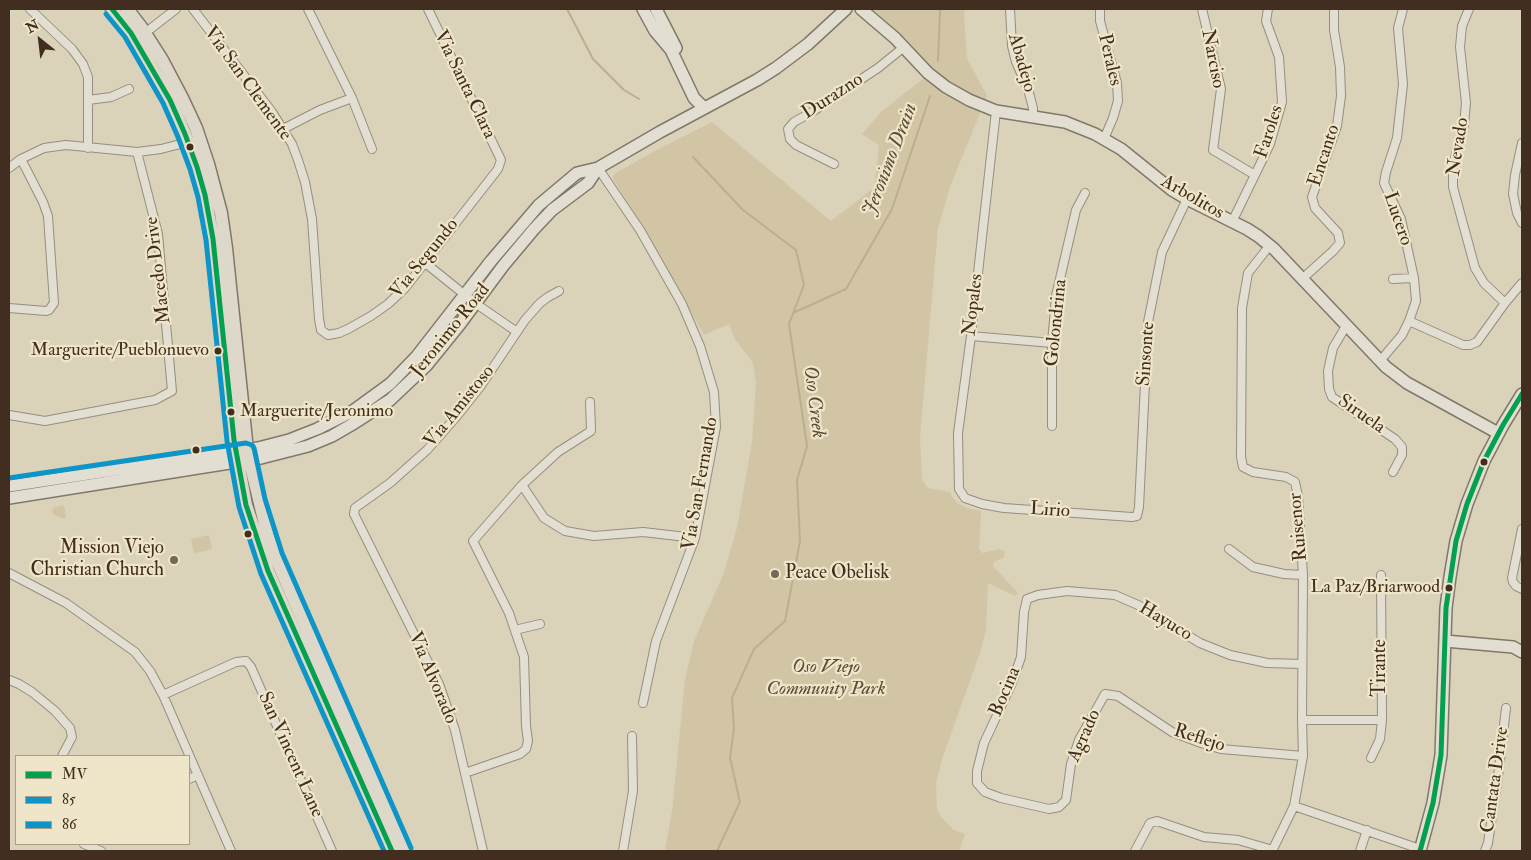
<!DOCTYPE html>
<html>
<head>
<meta charset="utf-8">
<style>
  body { margin:0 }
  #map { position:relative; width:1531px; height:860px; overflow:hidden; background:#dad2b9; font-family:"IM FELL Double Pica",serif }
  canvas { display:block }
  .frame { position:absolute; inset:0; border:10px solid #422e20; pointer-events:none }
  .legend { position:absolute; left:15px; top:755px; width:175px; height:90px; box-sizing:border-box; background:#efe6c9; border:1px solid #aa9c85; margin:0; padding:6px 9px; list-style:none; font-size:15px; color:#422e20 }
  .legend li { display:flex; align-items:center; gap:10px; height:25px }
  .legend b { width:25px; border:1px solid #aa9c85 }
  .north { position:absolute; left:15px; top:15px; width:50px; height:50px; -webkit-text-stroke:4px #efe6c9; paint-order:stroke; rotate:331deg; font-size:14px; font-weight:700; line-height:20px; text-align:center; color:#422e20 }
  .north::after { content:''; display:block; margin:auto; width:18px; height:22px; background:#422e20; clip-path:polygon(50% 0,100% 100%,50% 72%,0 100%) }
</style>
</head>
<body>
<div id="map">
<canvas width="1531" height="860"></canvas>
<div class="frame"></div>
<ul class="legend">
<li><b style="height:6px;background:#03a04f"></b>MV</li>
<li><b style="height:6px;background:#0d95c8"></b>85</li>
<li><b style="height:6px;background:#0d95c8"></b>86</li>
</ul>
<div class="north">N</div>
</div>
<script>
const context = document.querySelector('canvas').getContext('2d');
context.lineJoin = 'round';
function paint(path, color) {
  context.fillStyle = color;
  context.fill(path, 'evenodd');
}
function poly(rows) {
  const path = new Path2D();
  for (const r of rows) {
    path.moveTo(r[0], r[1]);
    for (let i = 2; i < r.length; i += 2) path.lineTo(r[i], r[i + 1]);
  }
  return path;
}
function stroke(path, color, width, dash) {
  context.strokeStyle = color;
  context.lineWidth = width;
  context.lineCap = dash ? 'butt' : 'round';
  context.setLineDash(dash || []);
  context.stroke(path);
}
function write(font, color, halo, rows, align = 'center') {
  context.font = font + ' "IM FELL Double Pica",serif';
  context.lineWidth = 4.5;
  context.setLineDash([]);
  context.textBaseline = 'middle';
  context.strokeStyle = halo;
  context.fillStyle = color;
  for (const [text, x, y, turn = 0] of rows) {
    context.save();
    context.translate(x, y);
    context.rotate((+turn || 0) * Math.PI / 180);
    context.textAlign = isNaN(turn) ? turn : align;
    if (halo) context.strokeText(text, 0, 0);
    context.fillText(text, 0, 0);
    context.restore();
  }
}
const green = poly([
  [873,9,965,9,964,16,967,58,987,96,950,187,938,228,920,437,922,480,928,488,950,492,952,497,957,503,967,508,981,511,979,549,982,553,999,549,1005,552,1003,558,994,562,993,566,1018,593,1015,596,988,583,986,629,981,650,942,759,936,783,937,809,941,817,954,830,965,834,959,851,665,851,672,811,685,680,694,641,723,575,737,528,752,442,756,383,753,363,735,339,729,324,704,335,648,235,613,179,614,174,653,152,712,122,831,221,874,188,879,145,862,134,881,112,933,71,907,40],
  [62,505,65,508,65,513,66,517,64,519,54,515,52,512,53,508],
  [209,535,212,548,205,551,194,553,191,539]
]);
const stream = poly([
  [567,9,593,59,624,90,639,99],
  [938,61,940,9],
  [693,157,743,210,796,250,804,285,789,324,807,446,797,480,800,541,785,621,754,649,732,698,734,728,730,758,740,802,717,851],
  [795,312,846,289,892,209,930,96]
]);
const street = poly([
  [30,9,72,49,83,64,88,77,88,148],
  [193,9,272,112,292,144,298,160,305,182,312,219,319,319,321,330,328,335,339,333,348,329,371,316,388,304,405,288,498,169,501,160,428,9],
  [308,9,352,98,372,149],
  [1010,9,1012,46,1016,62,1028,89,1033,108,1033,118],
  [1100,9,1100,21,1117,83,1118,101,1113,118,1104,139],
  [1202,9,1221,89,1213,150,1255,175],
  [1469,9,1462,26,1460,47,1466,103,1464,125,1453,165,1453,187,1475,268,1484,283,1505,303],
  [145,33,176,9],
  [88,100,111,97,129,89],
  [996,111,971,336,958,433,959,489,965,498,982,504,1004,508,1132,517,1137,516,1139,507,1148,322,1162,252,1187,199],
  [283,129,320,110,352,98],
  [1522,143,1515,175,1513,194,1517,213,1522,223],
  [834,164,796,145,790,139,788,129,794,122,812,112,878,68,904,47],
  [9,168,21,159,44,148,66,145,137,152,161,149,192,141],
  [598,168,640,230,682,304,700,346,714,392,716,427,695,538,656,641,643,703],
  [1232,222,1270,144,1282,102,1279,57,1266,21,1268,9],
  [1270,245,1248,273,1242,308,1241,457,1243,467,1253,472,1286,477,1295,482,1298,496,1303,575,1302,720,1303,756,1294,806,1272,851],
  [424,262,475,303,517,332],
  [1302,279,1333,251,1340,243,1338,233,1315,208,1312,197,1337,126,1341,96,1340,67,1334,30,1334,9],
  [1393,279,1414,278],
  [9,308,46,311,49,310,54,303,48,216,43,202,21,159],
  [1409,321,1463,345,1470,345,1477,342,1505,303,1522,283],
  [1346,326,1333,348,1328,371,1329,389,1332,397,1395,439,1402,447,1402,455,1393,472],
  [971,336,1052,343],
  [1380,361,1402,335,1409,321,1416,301,1414,278,1401,219,1384,183,1386,172,1397,138,1403,84,1398,28,1403,9],
  [9,415,45,421,155,400,172,391,158,234,137,152],
  [1052,426,1052,343,1056,296,1076,210,1085,193],
  [522,485,544,518,565,531,594,536,643,532,695,538],
  [1522,529,1512,578,1513,582,1516,586,1522,589],
  [1229,549,1253,567,1284,574,1303,575],
  [9,573,66,603,135,652,150,671,163,695,231,851],
  [515,630,540,624],
  [1302,664,1267,663,1230,655,1200,643,1138,605,1115,595,1067,591,1038,595,1027,599,1024,612,1021,657,1012,683,984,743,977,771,977,783,985,792,1001,798,1049,809,1059,807,1066,800,1071,764,1079,740,1105,694,1118,696,1172,732,1201,743,1221,749,1303,756],
  [9,680,19,684,32,692,55,711,70,728,72,737,62,756],
  [163,695,236,662,246,661,251,667,332,851],
  [1302,720,1382,720],
  [1371,758,1380,739,1382,720,1381,575],
  [465,773,520,754,526,749,528,741,526,726,524,657,509,613,473,541,522,485,558,452,591,431,590,402],
  [189,779,198,775],
  [1294,806,1420,849],
  [84,844,101,851],
  [483,851,455,730,439,684,354,514,355,508,390,483,427,450,457,416,480,387,525,320,540,303,548,297,559,291],
  [623,851,633,791,632,736],
  [1135,851,1150,823,1157,821,1204,837,1238,840,1273,850],
  [1360,851,1367,830],
  [1485,851,1488,843,1499,769,1506,708]
]);
const secondary = poly([
  [643,9,655,31,671,50,694,98,704,108],
  [656,9,676,48],
  [861,9,895,38,928,73,946,87,969,100,996,111,1065,122,1095,134,1121,149,1172,190,1187,199,1247,229,1258,236,1274,249,1386,367,1407,383,1498,433],
  [9,486,258,448,289,440,317,429,353,411,390,384,417,356,491,261,539,205,577,173,598,168,660,132,757,80,776,68,808,44,846,9],
  [9,498,261,458,308,446,332,436,351,425,390,400,426,366,460,324,503,266,534,229,552,210,588,183,598,168],
  [1445,641,1513,647,1522,652],
  [1420,851,1433,803,1441,755,1446,608,1450,577,1456,541,1467,504,1484,461,1503,425,1522,394]
]);
const primary = poly([
  [112,9,131,33,152,67,170,100,185,134,197,167,205,195,213,239,234,440,246,505,268,571,392,851],
  [127,9,141,27,162,60,182,98,196,128,208,164,221,213,226,248,247,450,268,536,275,556,404,851]
]);
const bus1 = poly([
  [112,9,131,33,170,100,185,134,197,167,205,195,213,239,234,440,246,505,268,571,392,851],
  [1420,851,1433,803,1441,755,1446,608,1456,541,1467,504,1484,461,1503,425,1522,394]
]);
const bus2 = poly([
  [106,14,125,37,163,103,178,137,190,169,198,197,206,240,227,441,239,507,261,574,384,851]
]);
const bus3 = poly([
  [9,478,246,443,252,445,254,448,265,499,282,553,411,848]
]);
const markers = [
  [190,147,4.5,"#422e20"],
  [218,351,4.5,"#422e20"],
  [231,412,4.5,"#422e20"],
  [196,450,4.5,"#422e20"],
  [1484,462,4.5,"#422e20"],
  [248,534,4.5,"#422e20"],
  [174,560,5,"#776756"],
  [775,574,5,"#776756"],
  [1449,588,4.5,"#422e20"]
];
const busNames = [
  ["Marguerite/Pueblonuevo",209,351],
  ["Marguerite/Jeronimo",240,412,"left"],
  ["La Paz/Briarwood",1440,588]
];
const streetNames = [
  ["Narciso",1212,59,79],
  ["Perales",1109,60,77],
  ["Abadejo",1021,63,74],
  ["Via San Clemente",247,84,54],
  ["Via Santa Clara",464,85,64],
  ["Durazno",833,97,-33],
  ["Faroles",1270,132,-72],
  ["Nevado",1459,147,-81],
  ["Encanto",1325,156,-72],
  ["Arbolitos",1192,198,30],
  ["Lucero",1397,219,71],
  ["Via Segundo",425,259,-51],
  ["Macedo Drive",159,270,-97],
  ["Nopales",974,305,-83],
  ["Golondrina",1057,323,-84],
  ["Jeronimo Road",451,331,-51],
  ["Sinsonte",1147,354,-86],
  ["Via Amistoso",460,407,-51],
  ["Siruela",1361,415,35],
  ["Via San Fernando",701,484,-80],
  ["Lirio",1050,511,4],
  ["Ruisenor",1299,527,-95],
  ["Hayuco",1165,622,31],
  ["Tirante",1381,668,-90],
  ["Via Alvorado",432,678,67],
  ["Bocina",1006,692,-67],
  ["Agrado",1085,736,-66],
  ["Reflejo",1199,739,18],
  ["San Vincent Lane",290,755,66],
  ["Cantata Drive",1496,780,-82]
];
const poiNames = [
  ["Mission Viejo",164,549],
  ["Christian Church",164,571],
  ["Peace Obelisk",785,574,"left"]
];
const parkNames = [
  ["Oso Viejo",826,668],
  ["Community Park",826,690]
];
const waterNames = [
  ["Jeronimo Drain",891,160,-69],
  ["Oso Creek",813,402,83]
];
paint(green, '#d2c5a5');
stroke(stream, '#bcae8e', 2);
stroke(street, '#968e7f', 10);
stroke(secondary, '#80796b', 14);
stroke(primary, '#80796b', 15);
stroke(street, '#e2ded1', 8);
stroke(secondary, '#e2ded1', 11);
stroke(primary, '#ddd8c9', 12);
stroke(bus1, '#03a04f', 5);
stroke(bus2, '#0d95c8', 5);
stroke(bus3, '#0d95c8', 5);
for (const [x, y, r, color] of markers) {
  const dot = new Path2D();
  dot.arc(x, y, r, 0, 2 * Math.PI);
  context.fillStyle = color;
  context.fill(dot);
  stroke(dot, '#efe6c9', 2);
}
write('18px', '#422e20', '#efe6c9', busNames, 'right');
write('19px', '#422e20', '#efe6c9', streetNames);
write('19px', '#422e20', '#efe6c9', poiNames, 'right');
write('italic 19px', '#5d4a37', '#efe6c9', parkNames);
write('italic 20px', '#5d4a37', '#efe6c9', waterNames);
</script>
</body>
</html>
